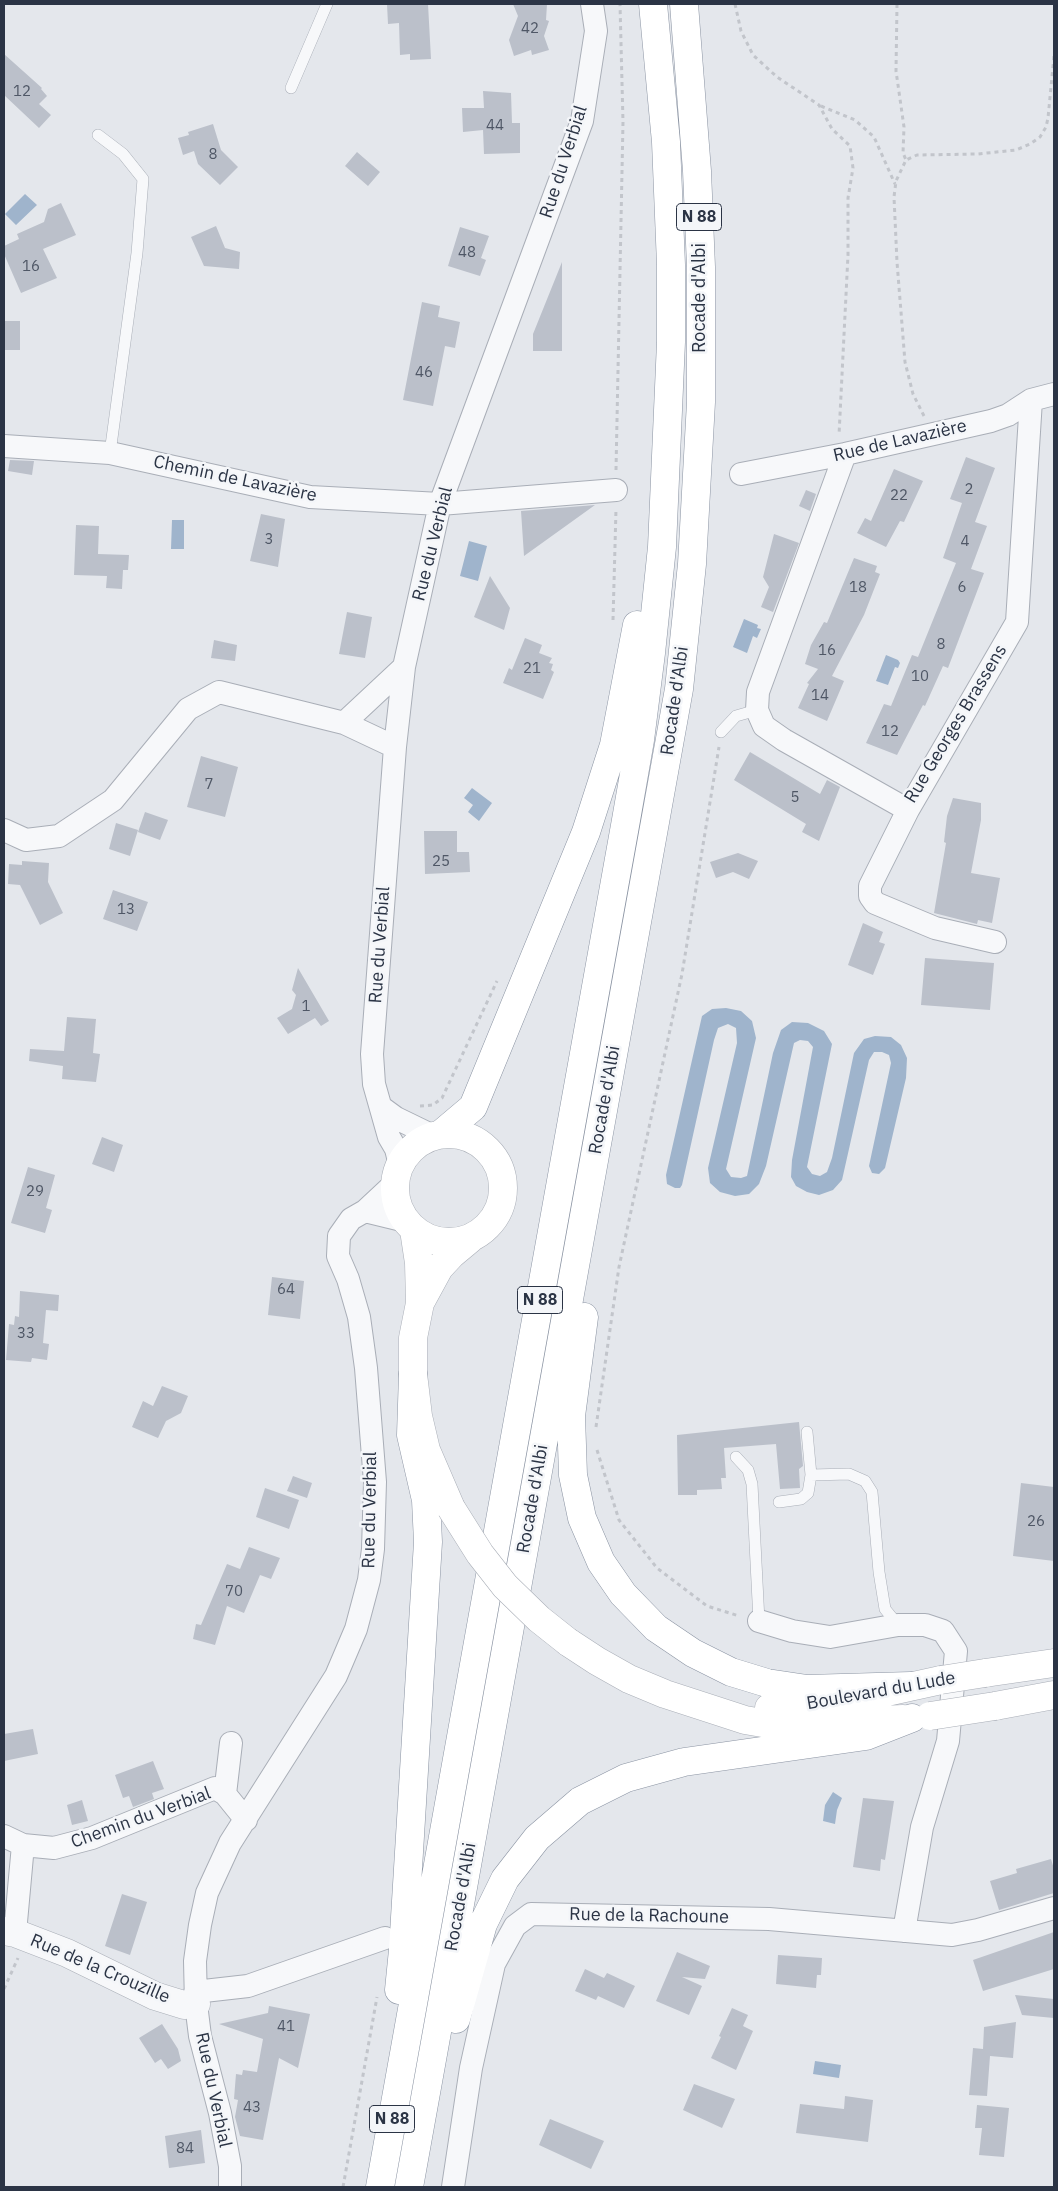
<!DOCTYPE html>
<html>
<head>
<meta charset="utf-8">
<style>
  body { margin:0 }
  #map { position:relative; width:1058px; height:2191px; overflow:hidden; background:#e4e7ec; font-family:"IBM Plex Sans",sans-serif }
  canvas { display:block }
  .frame { position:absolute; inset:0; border:5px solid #2b3445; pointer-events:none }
</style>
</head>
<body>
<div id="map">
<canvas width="1058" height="2191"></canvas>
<div class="frame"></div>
</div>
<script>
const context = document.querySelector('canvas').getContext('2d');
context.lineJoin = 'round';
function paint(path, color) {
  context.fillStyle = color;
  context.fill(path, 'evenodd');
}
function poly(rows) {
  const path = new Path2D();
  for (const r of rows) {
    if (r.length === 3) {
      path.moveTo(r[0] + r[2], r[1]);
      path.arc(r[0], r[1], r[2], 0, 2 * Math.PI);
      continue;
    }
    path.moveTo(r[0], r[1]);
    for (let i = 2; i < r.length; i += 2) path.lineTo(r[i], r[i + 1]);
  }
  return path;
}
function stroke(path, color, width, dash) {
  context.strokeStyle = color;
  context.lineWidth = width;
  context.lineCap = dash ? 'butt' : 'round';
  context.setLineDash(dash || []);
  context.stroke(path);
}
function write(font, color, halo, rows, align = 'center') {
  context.font = font + ' "IBM Plex Sans",sans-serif';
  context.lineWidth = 5;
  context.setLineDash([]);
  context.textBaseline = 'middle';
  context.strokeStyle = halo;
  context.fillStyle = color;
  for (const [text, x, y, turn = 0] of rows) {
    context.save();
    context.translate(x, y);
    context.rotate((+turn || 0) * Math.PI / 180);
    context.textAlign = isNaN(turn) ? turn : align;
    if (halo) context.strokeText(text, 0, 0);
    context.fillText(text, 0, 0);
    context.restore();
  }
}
const water = poly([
  [25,194,37,205,16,225,5,214],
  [172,520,184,520,184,549,171,549],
  [469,541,487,546,478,581,460,576],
  [744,619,758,625,757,628,761,629,757,638,753,636,747,653,733,647],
  [886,655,898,660,900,663,898,668,895,667,888,685,876,681],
  [472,788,492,803,479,821,468,812,473,805,464,798],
  [726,1008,741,1011,752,1021,756,1038,726,1169,731,1177,741,1178,747,1176,773,1053,781,1030,792,1022,808,1023,824,1031,832,1044,807,1167,812,1174,820,1176,827,1172,832,1158,854,1053,864,1039,875,1036,891,1037,901,1045,907,1058,906,1078,885,1168,879,1174,872,1173,869,1166,891,1063,889,1055,882,1052,874,1052,869,1060,842,1180,833,1190,819,1195,807,1192,796,1186,791,1177,792,1160,813,1047,808,1041,800,1040,794,1043,766,1166,759,1184,749,1194,735,1196,720,1192,710,1183,708,1168,737,1043,736,1028,728,1024,718,1028,714,1040,682,1185,680,1188,675,1188,667,1184,666,1175,702,1016,712,1009],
  [833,1792,842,1798,837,1810,835,1824,823,1821,825,1805],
  [815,2061,841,2065,839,2078,813,2074]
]);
const building = poly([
  [387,4,428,4,431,59,410,60,410,54,400,55,399,23,388,24],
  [513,4,547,4,546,20,549,21,544,36,549,50,532,55,531,50,514,56,509,40,518,16],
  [4,54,42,88,41,89,47,96,39,104,51,115,39,128,4,95],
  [483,91,511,93,512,123,520,123,520,153,484,154,483,130,463,132,462,108,484,108],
  [213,124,221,150,238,167,220,185,198,164,194,151,183,155,178,138,189,135,188,132],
  [357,152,380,172,368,186,345,166],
  [61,203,76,235,43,249,57,278,21,293,4,254,4,246,19,239,17,234,44,222,48,209],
  [216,226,225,248,240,252,239,269,204,266,191,237],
  [460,227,489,236,481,258,486,260,480,276,448,266],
  [562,262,562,351,533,351,533,334],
  [422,302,440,306,438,317,460,322,455,348,445,346,433,406,403,400],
  [4,321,20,321,20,350,4,350],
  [966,457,995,468,975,522,987,526,971,569,984,573,948,668,943,666,925,706,923,705,897,755,866,743,884,704,891,706,912,655,918,657,956,563,943,558,962,503,950,499],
  [10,460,34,461,32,475,8,471],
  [894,469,923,481,904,522,900,521,886,547,857,533,865,518,871,521],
  [806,490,816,494,810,511,799,506],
  [595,505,524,556,521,511],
  [261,514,285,519,278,567,250,561],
  [76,525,99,526,98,554,129,555,128,570,123,570,122,589,106,588,107,576,74,575],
  [774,534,799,543,773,612,761,607,769,587,763,577],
  [854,558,877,566,875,572,880,574,864,615,832,676,844,681,827,721,798,708,809,684,807,683,818,669,805,664,811,645,824,622,827,623],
  [490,576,510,608,504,630,474,617],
  [347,612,372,617,365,658,339,654],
  [525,638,542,645,539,653,552,658,549,663,553,664,551,670,554,672,543,699,503,683,509,668,512,670],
  [214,640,237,645,235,661,211,658],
  [750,752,820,794,827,780,840,787,819,841,802,832,806,824,734,780],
  [201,756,238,767,225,817,187,807],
  [953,798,981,803,981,820,971,873,1000,878,992,923,978,920,977,924,934,913,946,843,944,842,947,816],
  [145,812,168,820,160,840,138,832],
  [116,823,138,830,130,856,109,849],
  [424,831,457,831,457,852,469,852,470,872,425,874],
  [738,853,758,861,749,879,733,872,716,878,710,862],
  [22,861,49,863,48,882,63,913,40,925,20,885,8,884,9,864,22,865],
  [113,890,148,902,137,931,103,919],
  [863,923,883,932,879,942,885,944,873,975,848,965],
  [925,958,994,963,990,1010,921,1005],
  [298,968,329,1021,321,1026,315,1018,288,1034,277,1018,292,1009,296,995,292,990],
  [67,1017,96,1019,93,1053,100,1054,96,1082,62,1079,63,1066,29,1061,30,1049,64,1051],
  [102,1137,123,1145,114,1172,92,1164],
  [28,1167,55,1175,46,1208,52,1210,45,1233,11,1223],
  [272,1277,304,1281,300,1319,268,1315],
  [20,1291,59,1295,58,1311,46,1310,43,1343,49,1344,47,1360,32,1358,31,1362,6,1360,9,1324,14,1325,15,1316,19,1317],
  [162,1386,188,1396,181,1413,166,1421,158,1438,132,1427,143,1401,153,1406],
  [799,1422,803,1466,799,1469,800,1488,780,1489,776,1444,724,1448,726,1478,721,1478,722,1489,697,1490,697,1495,678,1495,677,1435],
  [293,1476,312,1483,307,1498,287,1491],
  [1021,1483,1054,1487,1054,1561,1013,1556],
  [265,1488,299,1500,289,1529,256,1517],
  [249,1547,280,1558,271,1579,260,1575,244,1613,227,1606,215,1645,193,1639,196,1624,201,1625,227,1564,240,1569],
  [33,1729,38,1754,4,1761,4,1734],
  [153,1761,164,1789,152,1793,154,1799,133,1807,129,1796,123,1798,115,1775],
  [863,1798,894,1801,885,1860,881,1859,880,1871,853,1867],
  [82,1800,88,1821,72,1825,67,1805],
  [1051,1859,1054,1869,1054,1893,999,1910,990,1881,1017,1873,1016,1869],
  [122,1894,147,1902,130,1955,105,1946],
  [1054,1932,1054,1969,983,1991,973,1960],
  [677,1952,710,1966,705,1979,682,1977,702,1986,689,2015,656,2001],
  [778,1955,822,1958,821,1975,817,1975,816,1988,776,1984],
  [585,1969,604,1978,607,1973,635,1986,624,2008,598,1996,596,2000,575,1991],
  [1015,1995,1054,1999,1054,2018,1022,2015],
  [269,2006,310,2014,298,2068,279,2058,263,2140,240,2136,235,2117,238,2100,234,2099,236,2074,242,2075,243,2070,257,2072,263,2039,219,2024,268,2013],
  [732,2008,748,2015,743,2026,753,2031,736,2070,711,2058,721,2037,719,2036],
  [1016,2022,1013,2058,990,2056,987,2096,969,2095,973,2048,983,2049,984,2027],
  [162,2024,178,2049,181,2061,168,2069,161,2059,155,2063,139,2038],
  [694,2084,735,2099,722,2128,683,2110],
  [845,2096,873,2100,868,2142,796,2133,800,2104,844,2109],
  [977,2105,1009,2108,1004,2157,979,2155,982,2128,975,2128],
  [550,2119,604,2141,591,2169,539,2145],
  [201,2130,205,2163,169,2168,165,2136]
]);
const path = poly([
  [735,4,741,31,753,55,777,77,819,105,832,129,850,146,853,168,848,198,848,255,839,435],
  [897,4,896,71,904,127,903,153,906,160],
  [821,106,855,120,874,137,895,184],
  [924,416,913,394,905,362,897,262,894,197,896,181,906,160,917,155,978,154,1016,150,1030,144,1040,137,1046,127,1048,118,1054,56],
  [616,470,623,122,620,4],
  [613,620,616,509],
  [420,1106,433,1105,442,1098,497,981],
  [596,1427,619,1267,682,974,719,747],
  [597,1450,619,1520,657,1568,707,1606,739,1616],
  [4,1989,18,1958],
  [343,2187,377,1997]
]);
const service = poly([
  [291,88,327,4],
  [98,135,123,154,143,179,137,253,110,453],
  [721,732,736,716,757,710],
  [736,1457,748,1470,752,1484,759,1621],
  [811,1475,849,1474,865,1481,872,1492,879,1572,885,1609,898,1625],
  [779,1502,801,1499,808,1493,811,1475,807,1432]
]);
const minor = poly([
  [4,446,110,453,310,497,440,504,616,490],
  [845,454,758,692,757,710,764,726,784,740,908,810,1017,622,1031,400],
  [741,474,845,454,991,421,1008,415,1031,400,1054,394],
  [344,723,404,667],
  [908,810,870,886,870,896,875,903,935,928,995,942],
  [4,830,26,840,59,836,113,800,188,709,219,692,344,723,395,747],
  [381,1107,396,1118,433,1136],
  [400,1165,396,1149,389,1137,374,1084,372,1054,395,747,404,667,440,504,582,121,596,31,592,4],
  [365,1211,406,1221],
  [759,1621,792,1631,830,1637,898,1625,925,1625,943,1631,956,1651,948,1741,922,1827,904,1931],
  [225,1794,231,1743],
  [4,1836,23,1845,54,1848,92,1838,215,1788,225,1794,246,1820],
  [15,1933,23,1845],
  [195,1992,248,1986,385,1938],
  [230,2187,230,2166,220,2113,200,2036,196,2004,195,1961,200,1925,207,1893,230,1843,336,1676,356,1629,369,1580,373,1549,375,1482,366,1368,359,1317,348,1279,338,1256,339,1236,351,1219,365,1211,395,1183],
  [453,2187,471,2068,494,1964,515,1926,531,1914,769,1919,952,1935,978,1930,1054,1908]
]);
const tertiary = poly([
  [4,1931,15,1933,67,1953,155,1996,184,2005,196,2004]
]);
const secondary = poly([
  [449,1188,54],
  [414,1230,419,1263,420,1303,413,1338,413,1374,418,1416,426,1450,451,1508],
  [421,1301,439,1268,452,1254,470,1239],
  [568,1642,597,1661,629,1679,665,1694,745,1720,774,1725,903,1719],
  [985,1673,1054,1663],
  [995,1706,1054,1695],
  [769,1708,841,1702,941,1680]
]);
const trunk = poly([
  [441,1134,473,1107,586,832,614,745,637,625],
  [584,1317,571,1416,573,1475,582,1518,601,1562,623,1594,656,1628,693,1653,731,1672,767,1683,807,1689,911,1686],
  [399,1990,403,1950,428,1542,426,1500,411,1435,413,1374],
  [456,2019,483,1924,505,1879,537,1838,580,1801,626,1778,684,1762,866,1736,912,1718],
  [380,2187,626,820,640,740,651,653,662,547,671,342,671,265,666,142,653,4],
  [409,2187,679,689,692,564,701,402,701,267,697,171,684,4]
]);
const secondaryBridge = poly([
  [451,1508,480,1554,505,1586,539,1619,568,1642],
  [941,1680,985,1673],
  [930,1716,995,1706]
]);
const numberNames = [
  ["42",530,29],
  ["12",22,92],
  ["44",495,126],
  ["8",213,155],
  ["48",467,253],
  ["16",31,267],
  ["46",424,373],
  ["2",969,490],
  ["22",899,496],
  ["3",269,540],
  ["4",965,542],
  ["18",858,588],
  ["6",962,588],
  ["8",941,645],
  ["16",827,651],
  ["21",532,669],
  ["10",920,677],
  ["14",820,696],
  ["12",890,732],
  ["7",209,785],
  ["5",795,798],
  ["25",441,862],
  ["13",126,910],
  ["1",306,1007],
  ["29",35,1192],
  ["64",286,1290],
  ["33",26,1334],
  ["26",1036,1522],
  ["70",234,1592],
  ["41",286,2027],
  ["43",252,2108],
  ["84",185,2149]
];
const shields = [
  [699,217,45],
  [540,1300,45],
  [392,2119,45]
];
const shieldNames = [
  ["N 88",699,217],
  ["N 88",540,1300],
  ["N 88",392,2119]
];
const streetNames = [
  ["Rue du Verbial",564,162,-72],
  ["Rocade d'Albi",700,298,-90],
  ["Rue de Lavazière",900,441,-13],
  ["Chemin de Lavazière",235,479,12],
  ["Rue du Verbial",433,544,-76],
  ["Rocade d'Albi",675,701,-82],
  ["Rue Georges Brassens",956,724,-59],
  ["Rue du Verbial",380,945,-86],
  ["Rocade d'Albi",605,1100,-80],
  ["Rocade d'Albi",533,1499,-80],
  ["Rue du Verbial",370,1510,-89],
  ["Boulevard du Lude",881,1691,-10],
  ["Chemin du Verbial",141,1818,-20],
  ["Rocade d'Albi",461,1897,-80],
  ["Rue de la Rachoune",649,1916,1],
  ["Rue de la Crouzille",100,1969,23],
  ["Rue du Verbial",213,2090,78]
];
paint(water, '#9fb4cc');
paint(building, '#bbc0ca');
stroke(service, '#a9aeb7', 12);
stroke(minor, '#a9aeb7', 24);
stroke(tertiary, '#a9aeb7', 29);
stroke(secondary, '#a9aeb7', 29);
stroke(trunk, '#8b94a3', 29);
stroke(path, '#c2c5cb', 3, [4, 4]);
stroke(service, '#f7f8fa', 11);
stroke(minor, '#f7f8fa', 22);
stroke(tertiary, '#f7f8fa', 28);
stroke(secondary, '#fff', 28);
stroke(trunk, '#fff', 28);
stroke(secondaryBridge, '#a9aeb7', 29, []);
stroke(secondaryBridge, '#fff', 28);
write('15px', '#4f5766', null, numberNames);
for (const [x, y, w] of shields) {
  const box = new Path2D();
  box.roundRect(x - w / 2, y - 13.5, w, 27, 4);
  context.fillStyle = '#f4f6f9';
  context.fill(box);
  stroke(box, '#2b3445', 1);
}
write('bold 16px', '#2b3445', null, shieldNames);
write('18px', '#2b3445', '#f4f6f9', streetNames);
</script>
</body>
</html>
